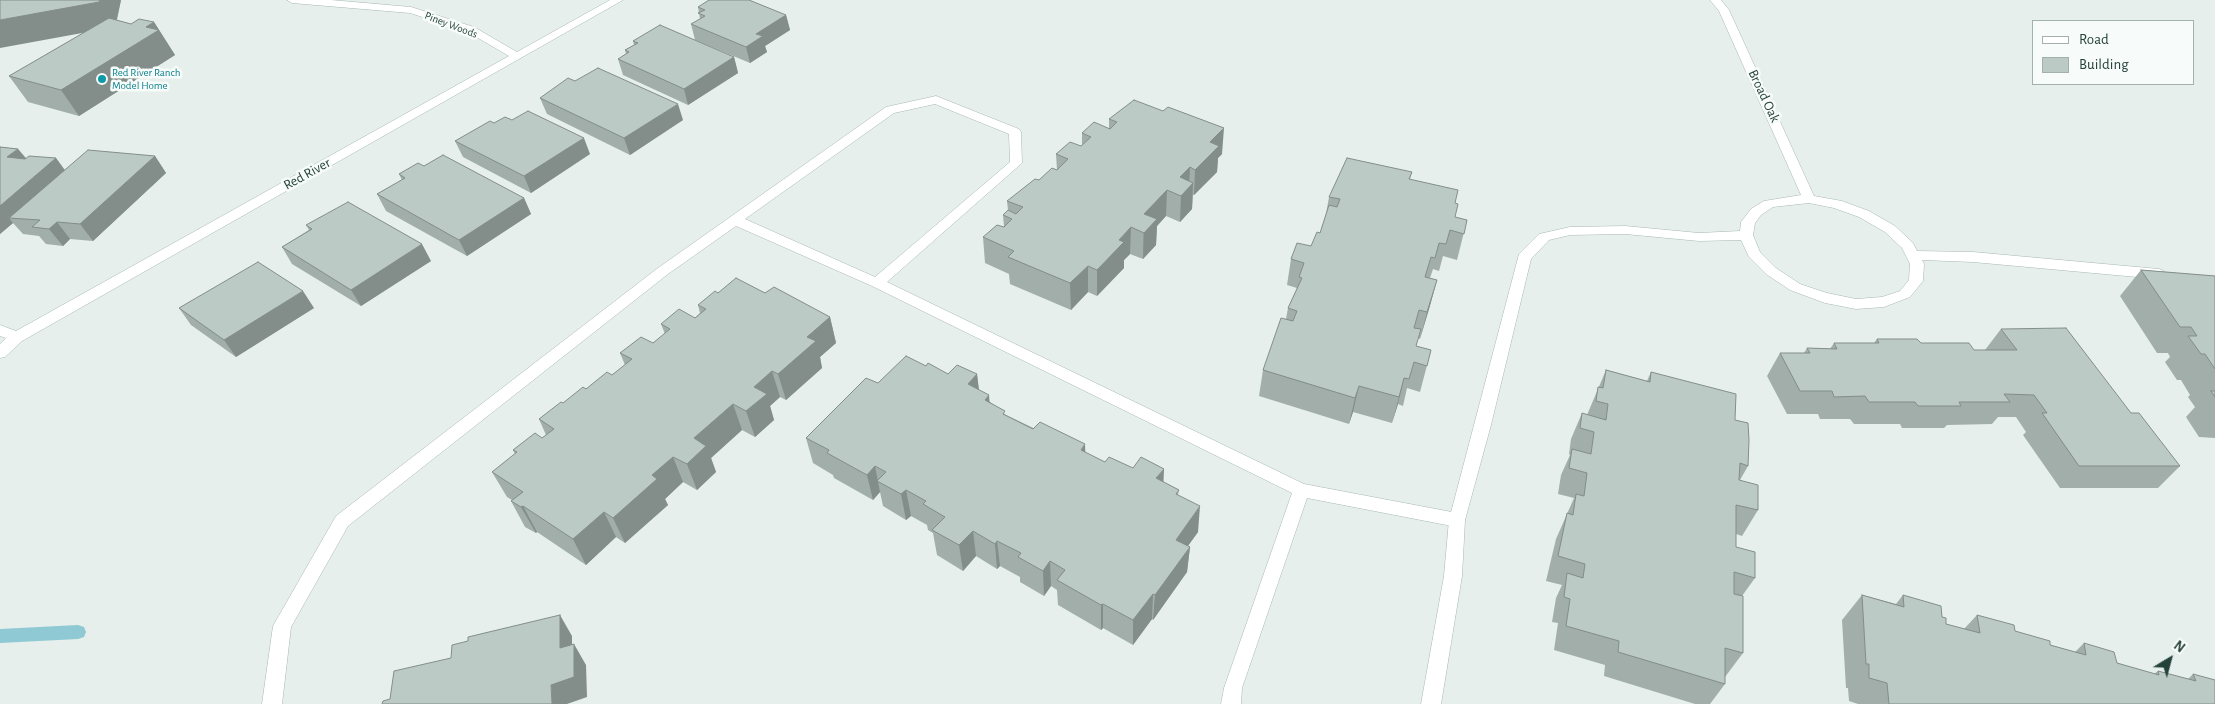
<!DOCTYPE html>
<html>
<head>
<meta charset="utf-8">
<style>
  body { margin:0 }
  #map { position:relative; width:2215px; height:704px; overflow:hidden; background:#e6efeb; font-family:"Alegreya Sans",sans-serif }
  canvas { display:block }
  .legend { position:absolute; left:2032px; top:20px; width:162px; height:65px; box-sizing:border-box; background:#f7fbf9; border:1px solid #a3b1ad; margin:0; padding:6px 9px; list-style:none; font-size:15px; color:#24423a }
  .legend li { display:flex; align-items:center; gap:10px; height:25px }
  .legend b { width:25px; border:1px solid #a3b1ad }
  .north { position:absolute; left:2145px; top:634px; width:50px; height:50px; -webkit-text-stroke:4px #f7fbf9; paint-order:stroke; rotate:37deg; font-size:14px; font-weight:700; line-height:20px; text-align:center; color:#24423a }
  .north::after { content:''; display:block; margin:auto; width:18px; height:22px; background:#24423a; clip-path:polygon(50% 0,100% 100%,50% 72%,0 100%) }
</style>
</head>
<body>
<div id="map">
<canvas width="2215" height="704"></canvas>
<ul class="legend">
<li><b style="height:6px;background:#fff"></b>Road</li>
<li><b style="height:14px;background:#bbcac4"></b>Building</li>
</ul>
<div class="north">N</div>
</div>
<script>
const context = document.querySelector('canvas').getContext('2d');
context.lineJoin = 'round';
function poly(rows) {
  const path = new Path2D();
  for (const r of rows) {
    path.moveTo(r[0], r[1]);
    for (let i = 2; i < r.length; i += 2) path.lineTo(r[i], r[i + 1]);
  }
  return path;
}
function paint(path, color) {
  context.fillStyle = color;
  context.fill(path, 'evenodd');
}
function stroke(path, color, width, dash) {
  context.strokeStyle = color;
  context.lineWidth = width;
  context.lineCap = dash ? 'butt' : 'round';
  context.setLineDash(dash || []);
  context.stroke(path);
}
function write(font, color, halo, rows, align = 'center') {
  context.font = font + ' "Alegreya Sans",sans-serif';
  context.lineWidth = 5;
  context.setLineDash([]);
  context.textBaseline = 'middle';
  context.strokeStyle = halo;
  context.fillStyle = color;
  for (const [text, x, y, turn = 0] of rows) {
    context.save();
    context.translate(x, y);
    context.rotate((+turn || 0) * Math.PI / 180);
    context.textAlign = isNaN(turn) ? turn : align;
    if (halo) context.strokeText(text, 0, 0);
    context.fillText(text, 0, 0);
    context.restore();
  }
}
const stream = poly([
  [78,625,84,627,86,632,84,637,78,639,0,643,0,629,78,625]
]);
const service = poly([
  [936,96,1019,129,1021,132,1022,163,887,282,1304,484,1457,513,1463,515,1465,520,1463,525,1457,527,1307,498,1242,688,1241,704,1221,704,1224,688,1292,493,872,286,736,226,668,274,348,526,291,627,282,704,262,704,273,626,336,516,658,268,886,107,936,96],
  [935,104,1009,134,1010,162,875,277,745,219,894,113,935,104]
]);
const minor = poly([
  [287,0,331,0,411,7,474,27,517,52,610,0,623,0,22,341,5,357,0,358,0,344,6,338,0,336,0,325,16,331,509,56,466,31,410,13,292,3,287,0],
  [1710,0,1721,0,1729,10,1814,196,1842,201,1869,211,1895,226,1913,243,1917,251,1973,252,2159,269,2164,271,2166,274,2164,277,2159,279,1973,262,1922,260,1924,264,1923,281,1910,297,1884,307,1856,309,1825,303,1790,290,1766,274,1749,257,1741,240,1699,241,1625,234,1570,235,1549,240,1531,259,1491,425,1465,520,1462,576,1441,704,1421,704,1444,576,1449,520,1519,254,1539,234,1570,227,1625,226,1699,233,1740,231,1741,222,1751,209,1764,201,1801,195,1719,11,1710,0],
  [1809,203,1834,208,1859,217,1885,232,1902,248,1910,264,1909,280,1900,291,1882,297,1856,299,1827,293,1800,284,1776,268,1760,252,1753,235,1755,223,1761,215,1773,207,1809,203]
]);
const wall = poly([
  [121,0,117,20,131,24,154,22,175,55,79,116,28,102,9,76,85,32],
  [698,7,786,15,790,30,765,46,767,52,750,63,695,40,691,24,700,19],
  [633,41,734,57,738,73,688,105,623,75,618,59,626,54,625,50,634,45],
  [540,98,683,120,630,155,547,114],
  [1109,119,1222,154,1218,158,1217,172,1194,195,1193,195,1192,209,1180,222,1166,216,1157,226,1156,245,1143,259,1130,254,1124,260,1124,268,1097,296,1088,292,1071,310,1010,284,1009,274,985,263,983,237,1004,227,1003,215,1008,210,1007,201,1039,180,1057,170,1056,154,1081,146,1082,145,1082,133,1109,128],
  [512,120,590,154,531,193,463,157,455,141,494,123],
  [0,147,18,149,26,158,56,158,65,170,155,156,166,173,93,241,70,239,63,246,46,244,39,236,23,234,13,223,0,234],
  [424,166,524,198,531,214,467,256,386,211,377,194,402,180,399,174],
  [1412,172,1410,179,1455,203,1455,217,1467,220,1457,260,1443,256,1439,271,1433,269,1430,278,1437,280,1420,339,1418,338,1416,346,1431,350,1420,392,1407,388,1403,406,1398,404,1392,423,1353,412,1349,424,1259,396,1263,370,1286,319,1288,308,1297,288,1287,285,1291,259,1311,246,1320,233,1326,214,1329,197],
  [306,225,431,261,361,306,292,264,282,247,309,230],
  [2141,270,2215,276,2215,438,2199,437,2186,417,2195,407,2188,397,2190,395,2181,380,2177,380,2165,362,2170,357,2168,353,2157,353,2120,296],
  [718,293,765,293,830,317,836,343,820,357,822,368,786,400,780,397,770,406,774,420,755,437,742,430,711,458,716,472,697,490,683,482,665,499,668,505,625,543,616,537,586,565,537,532,536,533,525,527,511,501,512,500,507,497,492,472,515,454,513,450,542,438,546,435,539,419,563,403,586,389,612,375,625,365,620,353,653,343,665,334,661,324,695,318,700,313,698,305],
  [179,308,314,308,236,357,191,325],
  [2001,329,2131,413,2180,466,2158,488,2060,488,2023,435,2026,432,2016,417,1998,417,1992,424,1947,425,1944,428,1902,428,1900,424,1854,424,1850,419,1820,419,1818,414,1787,414,1767,376,1780,353,1804,353,1807,348,1830,349,1834,343,1874,343,1877,339,1921,343,1974,350,1985,350],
  [1606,370,1647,381,1651,372,1735,420,1748,466,1740,480,1758,510,1742,536,1736,534,1736,547,1755,578,1742,596,1743,653,1725,677,1725,684,1710,704,1695,704,1604,676,1605,665,1554,650,1558,623,1552,622,1556,598,1562,585,1546,581,1556,539,1574,498,1558,494,1561,475,1570,455,1569,454,1571,439,1582,413,1587,415],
  [948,374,977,374,979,390,990,402,1006,415,1105,462,1163,482,1179,490,1178,495,1198,532,1188,546,1190,547,1187,572,1153,620,1152,619,1133,645,1103,628,1101,630,1058,605,1057,590,1051,586,1044,596,1020,582,1020,577,1000,566,997,569,976,556,963,571,937,555,933,533,928,530,927,525,911,516,906,520,883,506,880,492,873,500,834,478,833,475,813,463,806,438,878,383],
  [1862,595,1896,604,1903,595,1942,617,1946,624,1964,629,1977,615,2015,631,2050,645,2075,652,2084,643,2117,663,2154,674,2158,671,2188,679,2193,674,2215,704,1858,704,1849,701,1848,688,1846,688,1842,620]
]);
const shadedWall = poly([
  [100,0,121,0,115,27,0,48,0,20],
  [786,15,790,30,765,46,767,52,750,63,746,47,756,34],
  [154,22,175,55,79,116,61,90,146,27],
  [734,57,738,73,688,105,684,89],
  [678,104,683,120,630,155,624,138],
  [1224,128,1222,154,1218,158,1217,172,1194,195,1195,170,1210,142],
  [584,138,590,154,531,193,524,176],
  [18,149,31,165,7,157],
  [155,156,166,173,93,241,80,224],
  [56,158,68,175,9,218,13,223,0,234,0,206],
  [1190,167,1189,187,1193,183,1192,209,1180,222,1181,196,1180,177],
  [1167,190,1166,216,1157,226,1156,245,1143,259,1144,214],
  [524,198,531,214,467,256,459,240],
  [57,222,70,239,63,246,49,229],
  [1131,227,1130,254,1124,260,1124,268,1097,296,1097,270,1119,240],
  [422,244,431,261,361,306,351,290],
  [1088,266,1088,292,1071,310,1070,283],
  [1437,280,1430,306,1420,339,1427,312],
  [303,291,314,308,236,357,224,340],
  [830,317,836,343,820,357,822,368,786,400,778,374,807,337],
  [772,371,780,397,770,406,774,420,755,437,746,411,754,387],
  [977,374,980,400,968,384],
  [1404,378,1398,404,1392,423,1399,397],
  [1359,386,1353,412,1349,424,1355,398],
  [989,395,991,421,985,400],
  [733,404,742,430,711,458,716,472,697,490,687,464,694,438],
  [1085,444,1086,470,1081,450],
  [673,457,683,482,665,499,668,505,625,543,613,518,652,475],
  [875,466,880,492,873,500,867,475],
  [1164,469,1163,494,1156,478],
  [906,490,911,516,906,520,901,494],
  [523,506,537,532,536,533,521,507],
  [1200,506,1198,532,1174,565,1176,540],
  [604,512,616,537,586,565,573,539],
  [973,531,976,556,963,571,959,545],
  [997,541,1000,566,997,569,995,544],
  [1190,547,1187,572,1153,620,1155,595],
  [1050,561,1051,586,1044,596,1043,571],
  [1153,594,1152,619,1133,645,1133,620],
  [1103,604,1103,628,1101,630,1101,605],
  [560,615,572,636,572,669,560,648],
  [574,644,586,665,587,697,567,704,552,704,551,685]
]);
const building = poly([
  [0,0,100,0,99,2,0,20,0,0],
  [709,0,749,0,786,15,756,34,763,36,746,47,691,24,705,16,698,13,705,10,698,7,709,0],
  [109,18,131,24,139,19,154,22,146,27,159,30,61,90,9,76,109,18],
  [660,25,734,57,684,89,618,59,629,52,625,50,638,43,633,41,660,25],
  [598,68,678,104,624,138,540,98,568,78,575,81,598,68],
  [1134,100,1163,111,1168,107,1224,128,1210,142,1219,146,1195,170,1190,167,1180,177,1193,183,1181,196,1167,190,1144,214,1157,219,1144,233,1131,227,1119,240,1124,242,1097,270,1088,266,1070,283,1008,257,1014,251,983,237,997,225,1004,227,1012,219,1003,215,1008,210,1016,214,1023,207,1007,201,1035,179,1039,180,1052,168,1057,170,1068,159,1056,154,1070,142,1081,146,1091,137,1082,133,1094,122,1110,129,1117,122,1109,119,1134,100],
  [528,111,584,138,524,176,455,141,490,121,494,123,505,117,512,120,528,111],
  [0,147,18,149,7,157,25,159,29,156,56,158,0,206,0,147],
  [88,150,155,156,80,224,57,222,49,229,32,227,40,220,9,218,88,150],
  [443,155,524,198,459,240,377,194,405,178,399,174,418,163,424,166,443,155],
  [1347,158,1412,172,1409,179,1458,190,1455,203,1458,204,1455,217,1467,220,1464,234,1450,230,1446,244,1439,243,1435,258,1431,257,1425,277,1437,280,1427,312,1419,310,1414,328,1421,329,1416,346,1431,350,1427,366,1414,362,1409,379,1404,378,1399,397,1359,386,1355,398,1263,370,1281,318,1293,321,1297,311,1288,308,1302,278,1299,277,1304,263,1291,259,1297,243,1311,246,1317,232,1320,233,1329,205,1337,207,1340,199,1329,197,1347,158],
  [348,202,422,244,351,290,282,247,312,229,306,225,348,202],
  [258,262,303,291,224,340,179,308,258,262],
  [2141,270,2215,276,2215,369,2205,354,2201,354,2188,336,2197,336,2191,327,2180,327,2141,270],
  [736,278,765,293,774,287,830,317,807,337,816,341,778,374,772,371,754,387,767,394,746,411,733,404,694,438,706,446,687,464,673,457,652,475,657,479,613,518,604,512,573,539,523,506,521,507,511,501,523,492,492,472,517,452,513,450,535,433,542,438,554,429,539,419,561,402,563,403,583,387,586,389,607,372,612,375,632,359,620,353,641,337,653,343,670,329,661,324,679,309,695,318,706,309,698,305,715,291,718,293,736,278],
  [2066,328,2131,413,2139,413,2180,466,2079,466,2042,413,2047,413,2034,395,2004,394,2010,402,1959,402,1961,406,1918,406,1915,402,1869,402,1865,396,1834,397,1832,391,1800,391,1780,353,1810,353,1807,348,1837,349,1834,343,1879,343,1877,339,1917,339,1921,343,1969,343,1974,350,2017,350,2001,329,2066,328],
  [906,356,926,366,928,363,948,374,957,365,977,374,968,384,989,395,985,400,1005,411,1003,414,1033,429,1040,422,1085,444,1081,450,1105,462,1109,457,1133,468,1141,457,1164,469,1156,478,1179,490,1176,494,1200,506,1176,540,1190,547,1155,595,1153,594,1133,620,1103,604,1101,605,1057,580,1065,570,1050,561,1043,571,1018,557,1021,553,997,541,995,544,973,531,959,545,932,530,945,517,923,504,926,501,906,490,901,494,877,481,886,472,875,466,867,475,827,453,829,450,806,438,866,378,878,383,906,356],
  [1606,370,1650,382,1651,372,1736,394,1735,420,1748,423,1749,440,1748,466,1740,463,1739,480,1758,485,1758,510,1736,505,1736,547,1755,552,1755,578,1734,572,1734,594,1743,596,1743,653,1725,648,1725,684,1618,652,1619,641,1566,626,1570,599,1564,597,1567,573,1583,578,1585,564,1558,556,1567,513,1573,515,1576,494,1584,496,1587,473,1569,468,1572,449,1591,454,1594,432,1580,428,1582,413,1606,420,1608,404,1596,401,1598,387,1603,388,1606,370],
  [2211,391,2215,391,2215,397,2211,391],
  [1862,595,1904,607,1903,595,1941,606,1942,617,1946,618,1946,624,1980,633,1977,615,2014,625,2015,631,2050,641,2050,645,2086,655,2084,643,2114,652,2117,663,2159,675,2158,671,2196,681,2193,674,2215,680,2215,704,1889,704,1887,683,1869,678,1869,664,1866,664,1862,595],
  [560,615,560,648,574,644,574,677,551,685,552,704,382,704,383,701,390,699,394,671,451,658,452,645,468,641,468,637,560,615]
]);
const markers = [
  [102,79,5,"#0f9aa8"]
];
const farStreetnames = [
  ["Piney Woods",451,25,21]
];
const farCulturenames = [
  ["Red River Ranch",112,73],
  ["Model Home",112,86]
];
const streetNames = [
  ["Broad Oak",1764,96,65],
  ["Red River",307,174,-29]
];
paint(stream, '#8ec9d4');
stroke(service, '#a8b8b2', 1);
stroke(minor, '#a8b8b2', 1);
paint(service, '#fff');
paint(minor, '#fff');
paint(wall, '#a1aea9');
paint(shadedWall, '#838d89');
paint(building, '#bbcac4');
stroke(building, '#838d89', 1);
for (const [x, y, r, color] of markers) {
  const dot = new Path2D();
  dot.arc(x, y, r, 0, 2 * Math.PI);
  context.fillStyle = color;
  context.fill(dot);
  stroke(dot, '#f7fbf9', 2);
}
write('11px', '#24423a', '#f7fbf9', farStreetnames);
write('11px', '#0d838f', '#f7fbf9', farCulturenames, 'left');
write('14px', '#24423a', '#f7fbf9', streetNames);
</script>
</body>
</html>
